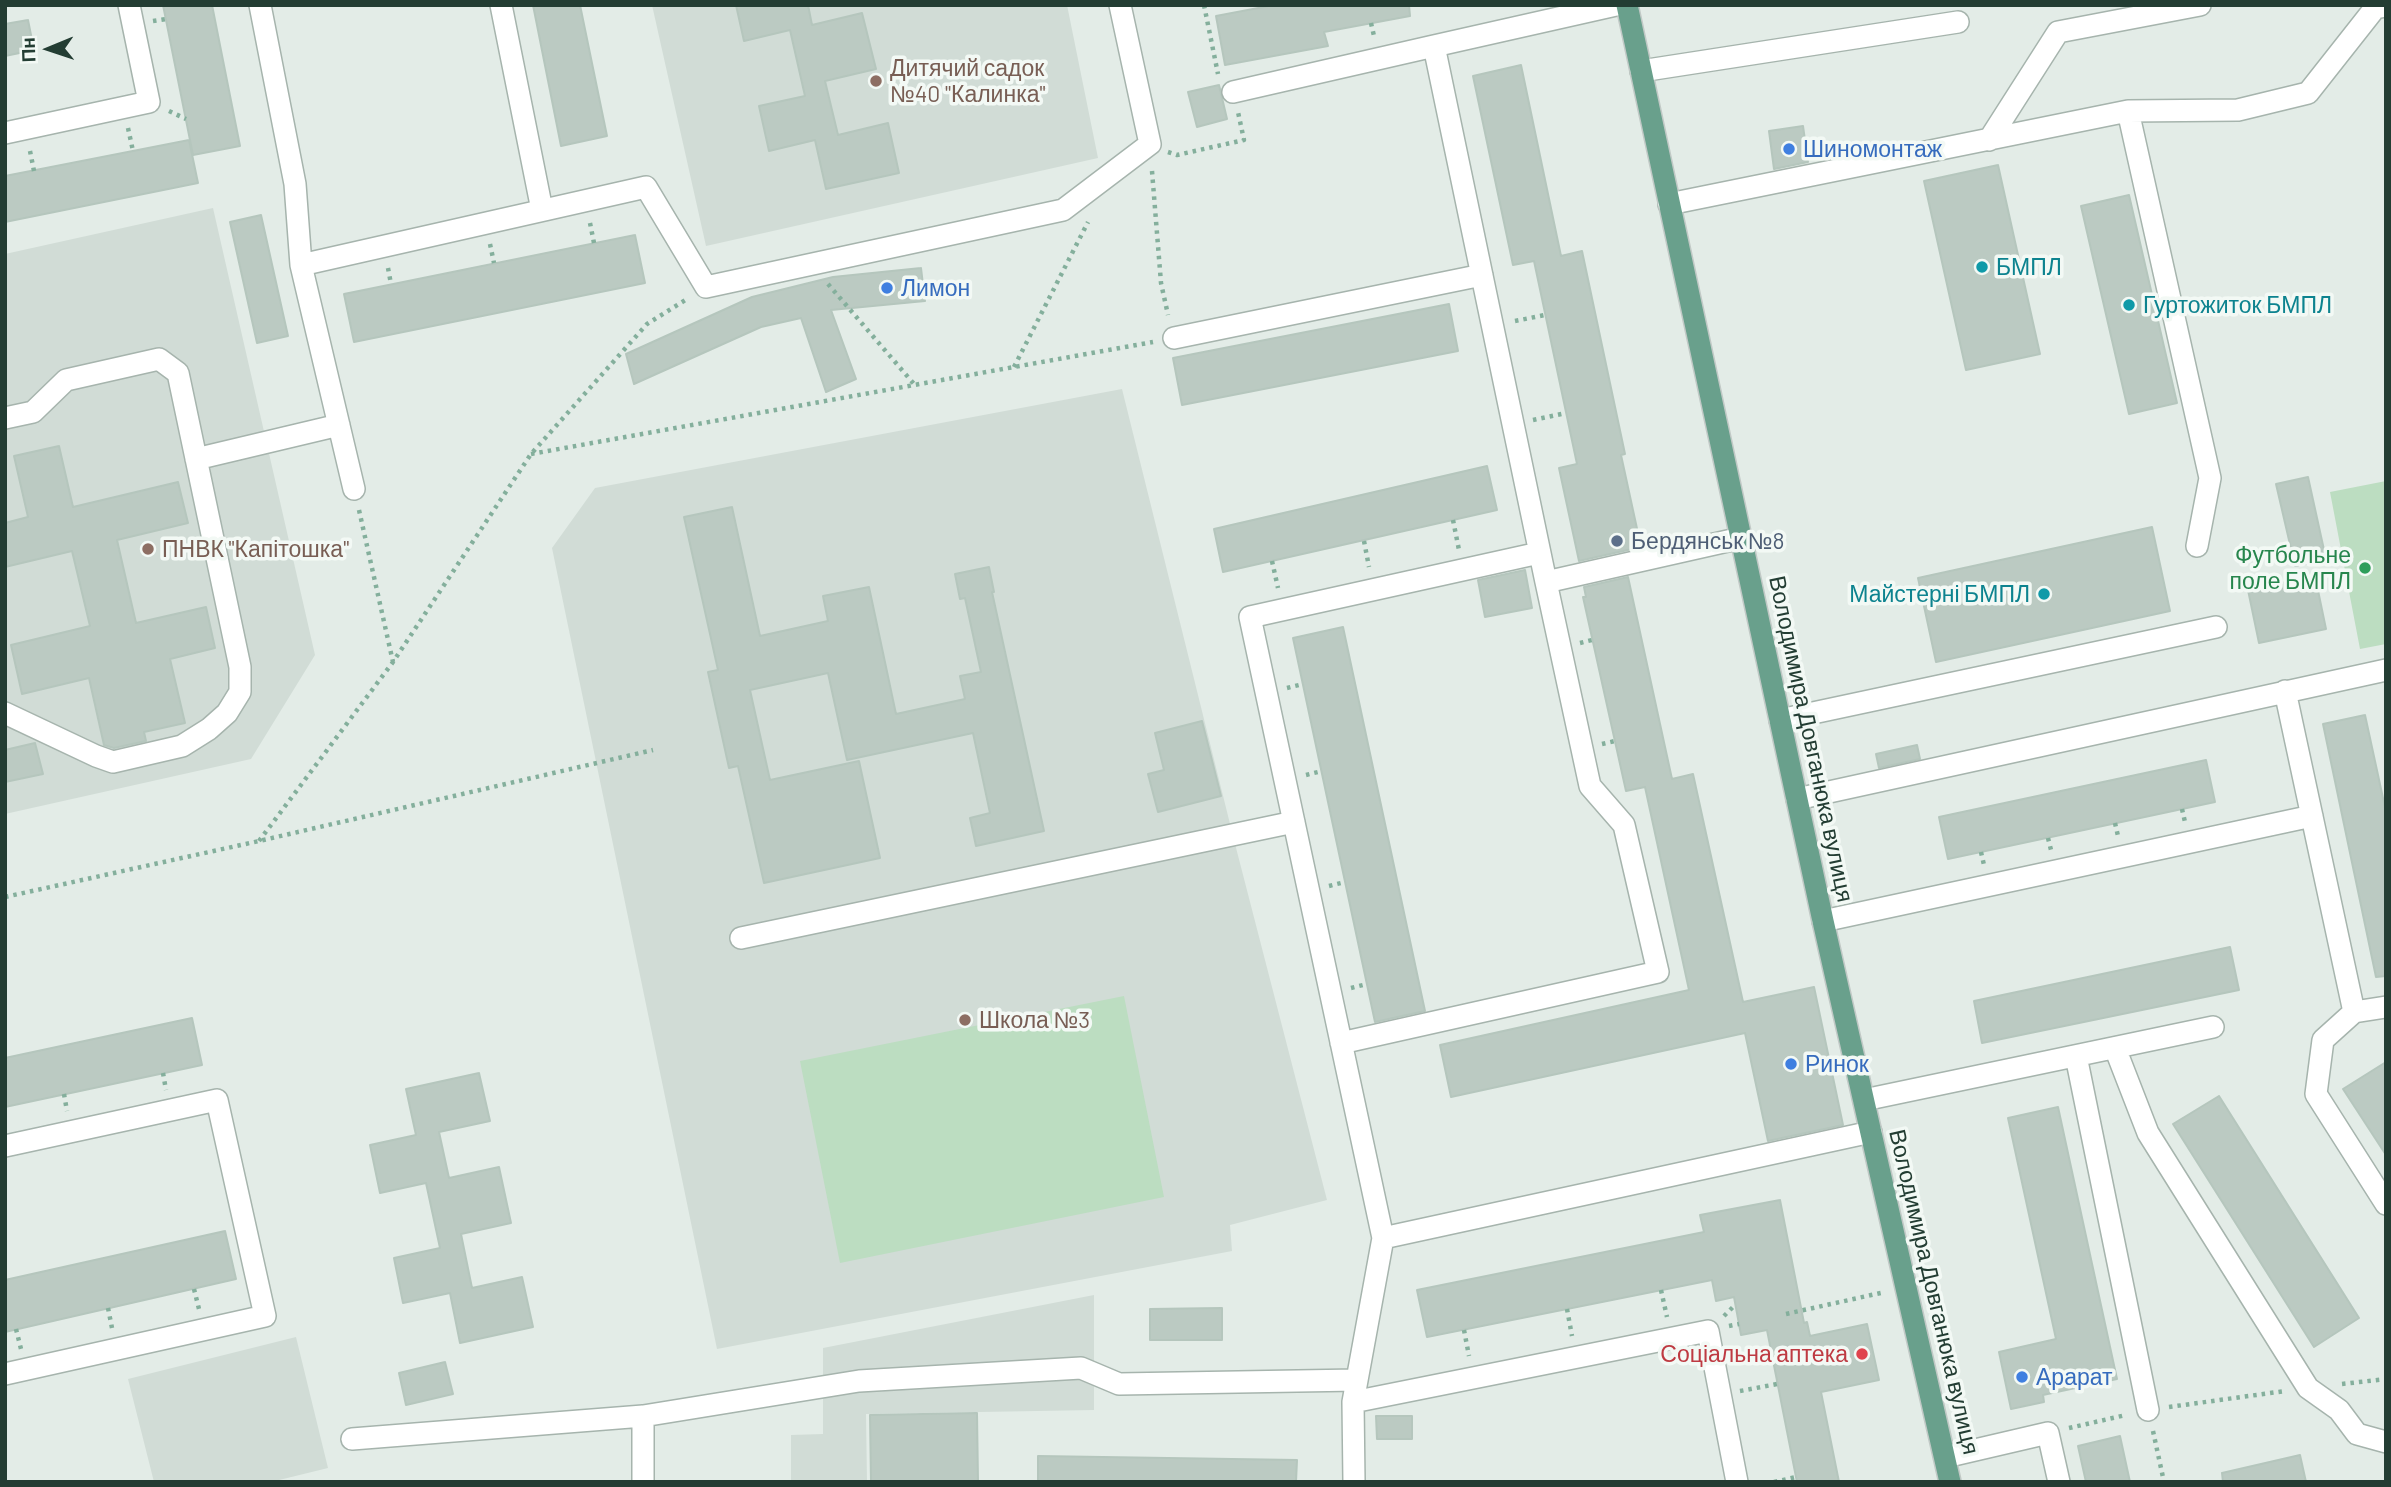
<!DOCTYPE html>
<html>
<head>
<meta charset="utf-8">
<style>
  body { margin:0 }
  #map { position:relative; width:2391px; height:1487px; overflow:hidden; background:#e3ece7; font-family:Barlow,sans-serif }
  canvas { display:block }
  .frame { position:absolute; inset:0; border:7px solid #233d33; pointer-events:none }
  .north { position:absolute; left:14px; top:14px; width:70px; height:70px; -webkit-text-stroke:5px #f3f9f5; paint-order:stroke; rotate:268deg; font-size:19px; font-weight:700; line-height:28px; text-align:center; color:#233d33 }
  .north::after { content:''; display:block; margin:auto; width:24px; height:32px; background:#233d33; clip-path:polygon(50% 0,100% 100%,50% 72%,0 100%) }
</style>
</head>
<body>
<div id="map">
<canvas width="2391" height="1487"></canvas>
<div class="frame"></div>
<div class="north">Пн</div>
</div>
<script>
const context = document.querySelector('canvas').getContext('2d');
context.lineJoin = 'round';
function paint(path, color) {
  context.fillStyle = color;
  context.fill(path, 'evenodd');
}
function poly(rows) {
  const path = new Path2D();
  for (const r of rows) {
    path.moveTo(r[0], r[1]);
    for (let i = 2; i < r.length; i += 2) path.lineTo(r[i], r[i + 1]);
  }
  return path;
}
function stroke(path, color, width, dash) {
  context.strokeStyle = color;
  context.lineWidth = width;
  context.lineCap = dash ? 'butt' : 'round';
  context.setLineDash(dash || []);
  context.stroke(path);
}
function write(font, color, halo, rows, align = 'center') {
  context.font = font + ' Barlow,sans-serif';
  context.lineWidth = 7;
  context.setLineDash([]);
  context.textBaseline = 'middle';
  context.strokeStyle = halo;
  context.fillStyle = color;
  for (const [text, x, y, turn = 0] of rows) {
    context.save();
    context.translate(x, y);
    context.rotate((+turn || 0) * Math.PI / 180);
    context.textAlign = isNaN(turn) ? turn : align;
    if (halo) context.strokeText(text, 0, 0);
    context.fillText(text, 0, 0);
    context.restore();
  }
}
const built = poly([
  [652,5,1067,5,1098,158,706,246],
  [213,208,315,655,251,759,5,814,5,254],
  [1122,389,1234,840,1327,1200,1230,1225,1232,1251,717,1349,552,548,595,488],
  [1094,1295,1094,1410,866,1414,867,1482,791,1482,791,1435,823,1434,823,1348],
  [296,1337,328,1468,271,1482,154,1482,128,1379]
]);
const green = poly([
  [2386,481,2386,644,2360,649,2330,492],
  [1124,996,1164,1197,840,1263,800,1061]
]);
const building = poly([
  [163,5,212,5,240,146,193,155,163,5],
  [533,5,580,5,607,136,561,146,533,5],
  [736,5,808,5,812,25,862,13,876,69,825,81,838,135,888,123,899,173,826,189,815,140,769,151,759,106,805,96,790,30,744,41,736,5],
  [1274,5,1409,5,1410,16,1324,32,1328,46,1225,65,1216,16,1274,5],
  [28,20,34,50,5,56,5,24,28,20],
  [1521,65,1561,256,1582,251,1625,454,1621,455,1641,547,1579,561,1559,468,1577,464,1534,261,1513,265,1473,76,1521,65],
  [1219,85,1227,119,1197,127,1188,92,1219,85],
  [1803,126,1808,162,1774,169,1769,131,1803,126],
  [189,140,198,183,5,222,5,176,189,140],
  [1998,165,2040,354,1966,370,1924,181,1998,165],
  [2129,195,2177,403,2129,414,2081,206,2129,195],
  [261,215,288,336,257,343,230,222,261,215],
  [635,235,645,283,354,342,344,294,635,235],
  [921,268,925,301,831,310,856,379,826,392,801,318,761,327,634,384,626,354,752,297,833,277,921,268],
  [1449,304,1458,351,1182,405,1173,358,1449,304],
  [59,446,73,507,178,482,188,523,117,540,136,623,206,607,215,648,170,659,185,723,144,732,146,741,114,748,104,745,89,678,22,694,11,645,90,626,72,551,5,567,5,523,28,517,14,456,59,446],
  [1487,466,1497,510,1223,572,1214,529,1487,466],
  [2308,477,2326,559,2295,566,2276,484,2308,477],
  [732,507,760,636,828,621,823,596,869,587,896,714,965,699,960,676,981,672,965,598,960,599,955,574,989,567,994,592,992,592,1044,831,976,846,970,818,990,813,973,733,847,760,828,673,750,690,770,780,859,761,880,858,764,883,738,766,729,768,708,672,718,670,684,517,732,507],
  [2152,527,2170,611,1936,662,1918,578,2152,527],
  [1525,570,1532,608,1485,617,1478,580,1525,570],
  [2315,576,2326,629,2259,643,2248,590,2315,576],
  [1628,577,1672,779,1693,774,1743,1002,1814,987,1843,1125,1768,1141,1745,1033,1451,1097,1440,1045,1689,990,1645,787,1626,791,1583,597,1586,597,1584,587,1628,577],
  [1343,627,1425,1011,1375,1022,1293,638,1343,627],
  [2365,715,2386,812,2386,976,2376,977,2323,724,2365,715],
  [1202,721,1221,796,1158,812,1148,774,1164,770,1155,733,1202,721],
  [35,743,43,774,5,782,5,750,35,743],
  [1917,745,1920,759,1879,768,1876,754,1917,745],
  [2206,760,2215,802,1948,859,1939,817,2206,760],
  [2230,947,2239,990,1982,1043,1974,1001,2230,947],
  [192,1018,202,1065,5,1107,5,1058,192,1018],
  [2386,1062,2386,1155,2343,1089,2386,1062],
  [479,1073,490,1121,439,1132,449,1178,499,1167,511,1223,461,1234,472,1288,522,1277,533,1327,460,1343,450,1293,403,1303,394,1258,440,1248,426,1183,380,1193,370,1145,416,1135,406,1089,479,1073],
  [2219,1096,2359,1318,2314,1347,2173,1124,2219,1096],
  [2058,1107,2117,1379,2043,1395,2044,1402,2011,1409,1999,1352,2056,1339,2008,1118,2058,1107],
  [1780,1200,1804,1323,1807,1322,1810,1336,1867,1324,1879,1380,1821,1392,1839,1482,1797,1482,1767,1330,1741,1335,1734,1297,1716,1301,1712,1280,1427,1337,1417,1290,1704,1232,1700,1215,1780,1200],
  [225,1231,236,1279,5,1332,5,1280,225,1231],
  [1222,1308,1222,1340,1150,1340,1150,1309,1222,1308],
  [445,1362,453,1394,406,1405,399,1373,445,1362],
  [977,1413,978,1482,871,1482,870,1415,977,1413],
  [1376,1416,1412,1416,1412,1439,1377,1439,1376,1416],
  [2120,1436,2130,1482,2086,1482,2078,1446,2120,1436],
  [2300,1455,2306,1482,2223,1482,2222,1473,2300,1455],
  [1038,1456,1297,1460,1296,1482,1038,1482,1038,1456]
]);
const path = poly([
  [1204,5,1218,74],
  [153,21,166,19],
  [1371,23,1374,36],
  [169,111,186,119],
  [128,128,133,151],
  [30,151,34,171],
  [1168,152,1177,155,1244,140,1238,112],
  [1152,171,1161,283,1168,315],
  [590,223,594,243],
  [490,244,494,263],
  [388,268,391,284],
  [828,284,914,384],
  [1515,321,1545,315],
  [1014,367,1088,222],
  [1533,420,1566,413],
  [531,454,1153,342],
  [359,510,393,662],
  [1453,520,1459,550],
  [1364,541,1369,567],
  [1272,561,1278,588],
  [1580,643,1592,640],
  [1287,688,1303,684],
  [1602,744,1615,741],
  [1306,775,1322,771],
  [2182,809,2185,822],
  [2115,823,2118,836],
  [2048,838,2051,850],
  [259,841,393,662,531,454,647,324,687,299],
  [1981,852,1984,865],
  [1329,886,1345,882],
  [5,897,259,841,653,750],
  [1351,988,1367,984],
  [163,1073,166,1090],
  [64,1094,67,1111],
  [194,1289,199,1309],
  [1661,1290,1667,1317],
  [108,1308,112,1328],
  [1567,1309,1572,1336],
  [1786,1314,1885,1292],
  [1724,1316,1735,1305],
  [1729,1326,1739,1324],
  [16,1329,21,1349],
  [1464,1330,1469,1356],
  [2342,1384,2386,1379],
  [1740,1391,1777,1384],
  [2169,1407,2285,1391],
  [2069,1428,2126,1415],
  [2153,1431,2164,1482],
  [1774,1482,1796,1477]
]);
const minor = poly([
  [260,5,295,184,301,265,646,187,706,287,1063,210,1150,144,1120,5],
  [501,5,542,210],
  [1434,46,1616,5],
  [1641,71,1958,22],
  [1233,92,1434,46,1546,582,1741,538],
  [2128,111,2210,478,2197,546],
  [5,133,149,102,129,5],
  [1989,140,2058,32,2200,5],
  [1669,204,2128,111,2238,110,2308,93,2375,8,2386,6],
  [301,265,354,489],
  [1174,338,1482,275],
  [5,418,33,412,66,380,159,359,178,373,240,667,240,692,227,713,209,729,182,746,113,762,96,756,5,713],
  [196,459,339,425],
  [2285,691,2354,1012,2386,1007],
  [1780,720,2216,627],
  [1797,799,2386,670],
  [1823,921,2312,816],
  [741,938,1294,822],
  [2354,1012,2323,1040,2316,1094,2386,1204],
  [1341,1043,1658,972,1624,825,1590,786,1546,582],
  [2115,1048,2148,1133,2308,1388,2339,1410,2357,1434,2386,1442],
  [2076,1056,2148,1410],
  [1864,1100,2213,1027],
  [5,1146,217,1100,265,1316,5,1374],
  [1383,1238,1871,1132],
  [1353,1402,1708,1331,1737,1482],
  [352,1439,643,1416,859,1381,1081,1368,1119,1384,1357,1380],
  [1945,1457,2048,1433,2059,1482],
  [643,1482,643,1416],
  [1354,1482,1353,1402,1383,1238,1250,617,1539,553]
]);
const major = poly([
  [1627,5,1823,921,1950,1482]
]);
const markers = [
  [876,81,7,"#8d6e63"],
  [1789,149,7,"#3f7fe0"],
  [1982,267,7,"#0f9aa8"],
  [887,288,7,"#3f7fe0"],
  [2129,305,7,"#0f9aa8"],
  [1617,541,7,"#5c6f8a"],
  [148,549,7,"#8d6e63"],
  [2365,568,7,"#2e9e5b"],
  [2044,594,7,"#0f9aa8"],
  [965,1020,7,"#8d6e63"],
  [1791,1064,7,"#3f7fe0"],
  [1862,1354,7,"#e0444e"],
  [2022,1377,7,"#3f7fe0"]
];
const educationNames = [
  ["Дитячий садок",890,68],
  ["№40 \"Калинка\"",890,94],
  ["ПНВК \"Капітошка\"",162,549],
  ["Школа №3",979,1020]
];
const shopNames = [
  ["Шиномонтаж",1803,149],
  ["Лимон",901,288],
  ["Ринок",1805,1064],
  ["Арарат",2036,1377]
];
const cultureNames = [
  ["БМПЛ",1996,267],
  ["Гуртожиток БМПЛ",2143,305],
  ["Майстерні БМПЛ",2030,594,"right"]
];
const serviceNames = [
  ["Бердянськ №8",1631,541]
];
const leisureNames = [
  ["Футбольне",2351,555],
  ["поле БМПЛ",2351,581]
];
const streetNames = [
  ["Володимира Довганюка вулиця",1811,739,78],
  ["Володимира Довганюка вулиця",1934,1292,77]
];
const healthNames = [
  ["Соціальна аптека",1848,1354]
];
paint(built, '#d1dcd6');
paint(green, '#bcddc1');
paint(building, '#bbcac2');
stroke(building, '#b5c6bd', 2);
stroke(minor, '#a6b4ad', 24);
stroke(major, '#c1c9c6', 24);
stroke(path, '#84af9c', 4.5, [3.5, 5]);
stroke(minor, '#fff', 21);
stroke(major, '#69a08c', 21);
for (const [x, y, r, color] of markers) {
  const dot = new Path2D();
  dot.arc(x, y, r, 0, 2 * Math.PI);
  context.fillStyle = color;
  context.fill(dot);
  stroke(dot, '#f3f9f5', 2.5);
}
write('23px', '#785e54', '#f3f9f5', educationNames, 'left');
write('23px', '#366cbe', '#f3f9f5', shopNames, 'left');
write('23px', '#0d838f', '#f3f9f5', cultureNames, 'left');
write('23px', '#4e5e75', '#f3f9f5', serviceNames, 'left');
write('23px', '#27864d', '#f3f9f5', leisureNames, 'right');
write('23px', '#233d33', '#f3f9f5', streetNames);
write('23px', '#be3a42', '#f3f9f5', healthNames, 'right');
</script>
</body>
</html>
